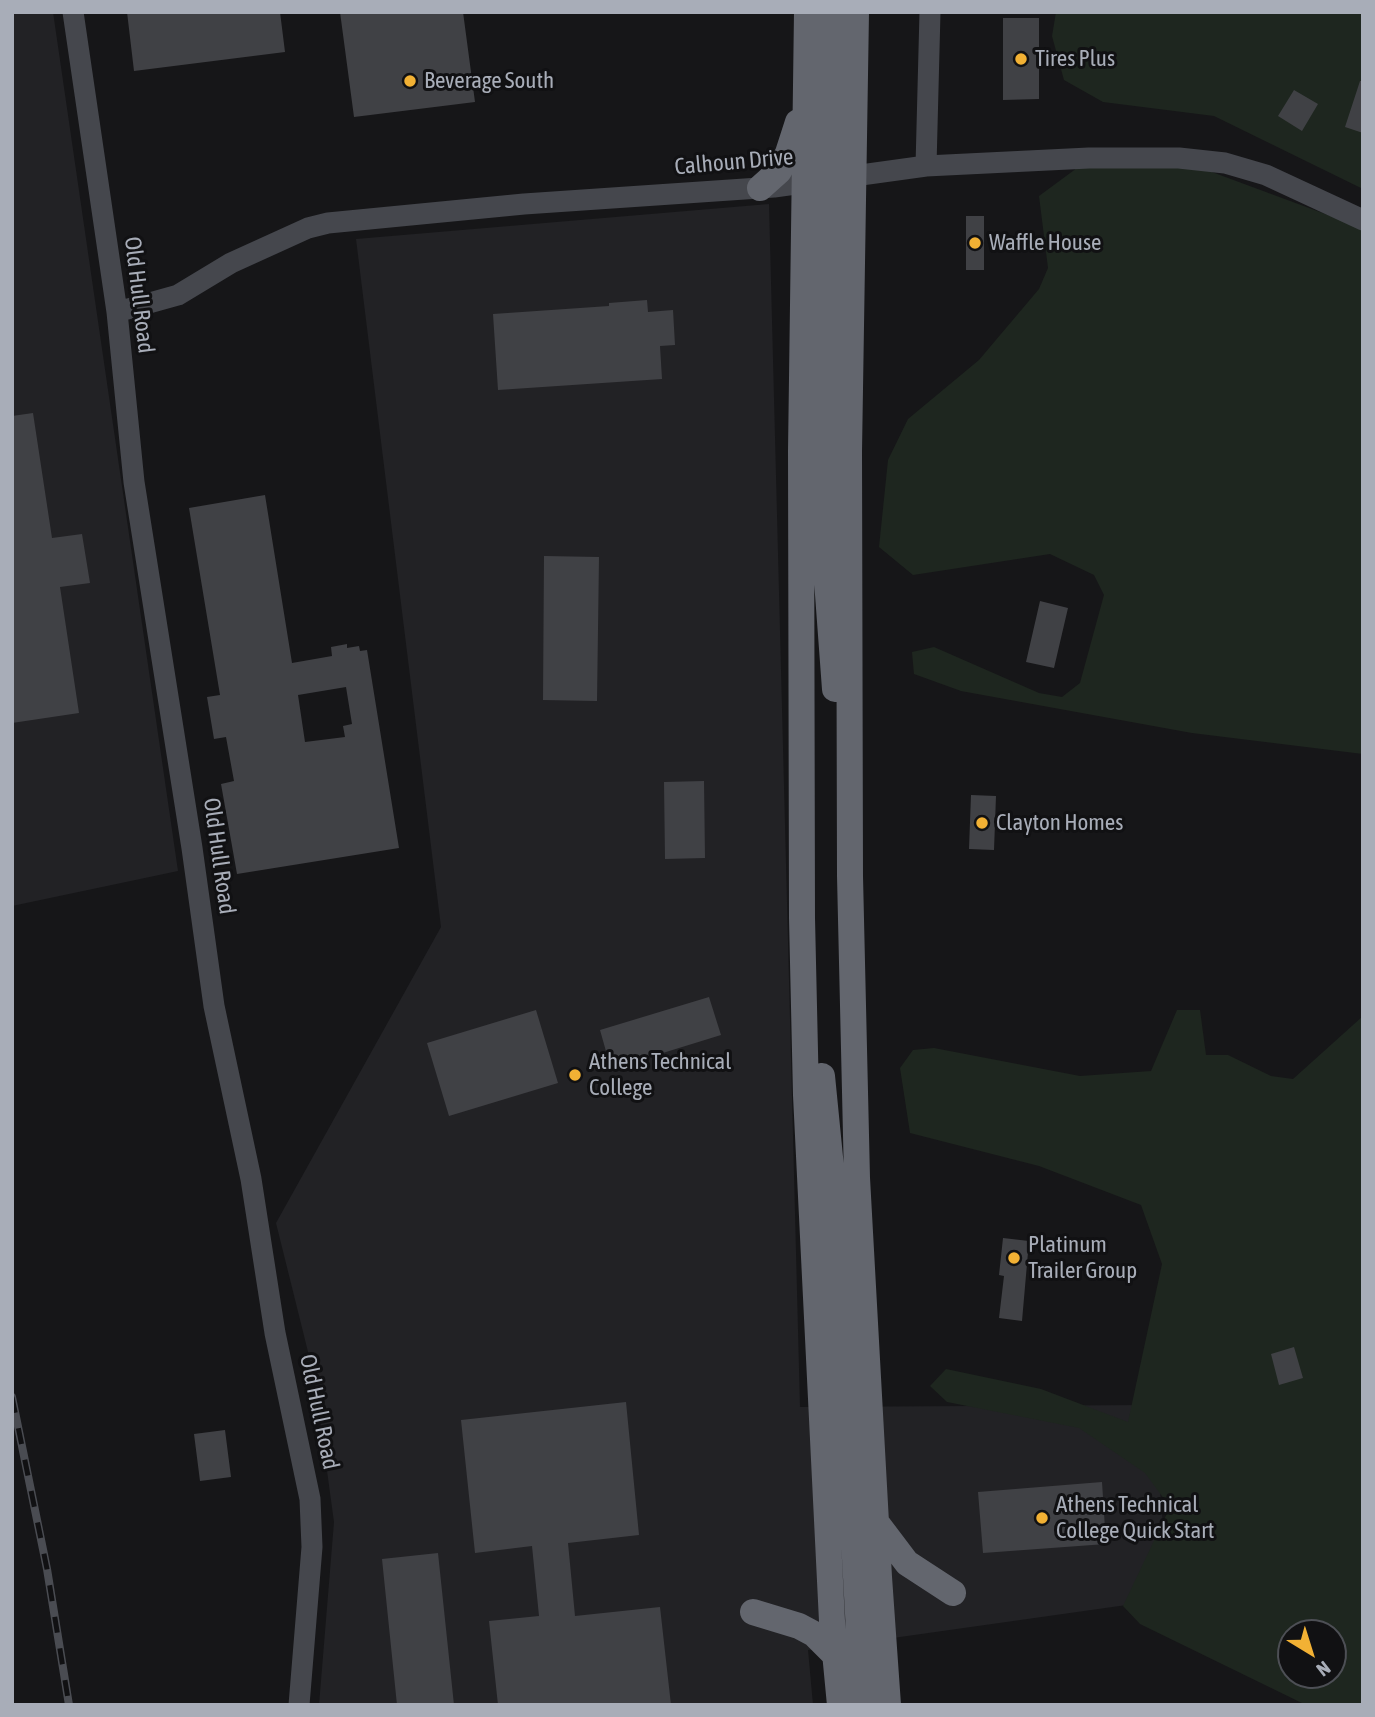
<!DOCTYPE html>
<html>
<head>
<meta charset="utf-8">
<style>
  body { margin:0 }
  #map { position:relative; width:1375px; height:1717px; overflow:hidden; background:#161618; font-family:"Asap Condensed",sans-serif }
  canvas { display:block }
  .frame { position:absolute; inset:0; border:14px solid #a8adb8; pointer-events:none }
  .north { position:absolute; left:1277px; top:1619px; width:70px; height:70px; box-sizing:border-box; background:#111113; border:2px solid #4d4f55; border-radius:50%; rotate:142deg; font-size:19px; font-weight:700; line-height:28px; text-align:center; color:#a8adb8 }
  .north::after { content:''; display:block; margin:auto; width:24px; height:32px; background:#f2b134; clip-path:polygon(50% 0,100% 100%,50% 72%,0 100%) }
</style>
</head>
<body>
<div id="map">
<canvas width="1375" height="1717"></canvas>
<div class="frame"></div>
<div class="north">N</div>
</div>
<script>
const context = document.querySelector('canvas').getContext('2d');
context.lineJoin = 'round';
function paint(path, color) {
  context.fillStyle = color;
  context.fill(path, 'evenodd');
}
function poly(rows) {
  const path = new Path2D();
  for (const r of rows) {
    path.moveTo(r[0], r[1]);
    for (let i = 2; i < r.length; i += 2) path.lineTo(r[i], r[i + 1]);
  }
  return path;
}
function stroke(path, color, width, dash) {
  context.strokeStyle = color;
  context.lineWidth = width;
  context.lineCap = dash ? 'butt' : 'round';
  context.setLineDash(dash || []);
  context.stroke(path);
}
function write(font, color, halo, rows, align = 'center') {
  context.font = font + ' "Asap Condensed",sans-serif';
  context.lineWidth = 6;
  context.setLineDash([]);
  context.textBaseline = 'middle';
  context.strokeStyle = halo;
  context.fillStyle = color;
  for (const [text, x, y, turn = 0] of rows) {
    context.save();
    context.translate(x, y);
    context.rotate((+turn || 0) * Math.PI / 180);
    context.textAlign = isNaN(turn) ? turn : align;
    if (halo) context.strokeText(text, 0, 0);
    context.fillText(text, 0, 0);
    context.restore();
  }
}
const built = poly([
  [12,12,53,12,178,871,12,906],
  [769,204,800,1407,1153,1405,1169,1599,808,1650,813,1705,319,1705,334,1522,314,1376,276,1223,441,927,356,239]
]);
const green = poly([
  [1056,12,1363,12,1363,189,1214,116,1103,102,1064,80,1052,36],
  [1193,165,1363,228,1363,754,1192,733,961,691,914,674,912,652,934,647,1039,693,1062,697,1080,683,1104,595,1094,575,1050,554,913,575,879,547,888,460,908,419,979,360,1039,289,1048,268,1039,196,1077,168],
  [1177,1010,1200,1010,1206,1055,1228,1055,1271,1076,1293,1079,1363,1016,1363,1705,1306,1705,1140,1624,1123,1606,1170,1507,1145,1473,1079,1428,947,1402,930,1386,946,1369,1041,1389,1128,1422,1162,1264,1141,1205,1039,1166,910,1133,900,1068,913,1050,934,1048,1080,1076,1151,1071],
  [1291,1633,1333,1633,1333,1675,1291,1675]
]);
const building = poly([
  [127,12,280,12,285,52,134,71],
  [340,12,463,12,475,102,354,117],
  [1003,18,1039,18,1039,99,1003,100],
  [1360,81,1363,81,1363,133,1345,127],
  [1294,90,1318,104,1302,131,1278,116],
  [966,216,984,216,984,270,966,270],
  [647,300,648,312,673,310,675,345,660,346,662,379,498,390,493,314,609,306,609,303],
  [33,413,52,538,82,534,90,583,60,587,79,713,12,723,12,416],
  [265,495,292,663,332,656,331,647,347,644,347,648,359,646,360,651,367,650,399,848,237,874,221,784,234,781,226,737,214,739,207,697,220,695,189,508],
  [346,687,352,724,343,726,345,737,305,742,298,695],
  [544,556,599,557,597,701,543,700],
  [1040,601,1068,608,1054,668,1026,662],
  [704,781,705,858,665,859,664,782],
  [971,795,996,796,994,850,969,849],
  [709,997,721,1035,611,1069,600,1030],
  [536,1010,558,1083,449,1116,427,1043],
  [1003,1238,1029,1241,1022,1321,999,1318,1004,1276,999,1275],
  [1294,1347,1303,1378,1279,1385,1271,1354],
  [626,1402,639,1535,568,1543,575,1616,660,1607,671,1705,498,1705,489,1621,539,1616,532,1546,475,1553,461,1420],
  [225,1430,231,1477,200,1481,194,1434],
  [1102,1482,1106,1544,983,1553,978,1492],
  [438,1553,454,1705,397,1705,382,1559]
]);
const secondary = poly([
  [73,12,117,312,134,482,192,848,214,1006,251,1179,275,1333,310,1499,312,1547,299,1705],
  [926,166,930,12],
  [117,312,178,295,231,263,308,228,328,223,524,204,774,187,926,166,1089,158,1179,158,1225,163,1266,175,1363,220]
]);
const highway = poly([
  [807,12,801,451,802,918,806,1095,832,1621,840,1705],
  [833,12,824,390,824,540,835,689],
  [856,12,849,451,850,876,857,1178,879,1577,888,1705],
  [760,188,779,171,788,153,798,122],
  [822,1076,837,1228,863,1705],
  [876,1522,907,1563,953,1593],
  [753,1612,799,1626,814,1634,836,1656]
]);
const rail = poly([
  [12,1397,47,1569,69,1705]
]);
const markers = [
  [1021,59,7,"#f2b134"],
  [410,81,7,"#f2b134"],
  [975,243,7,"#f2b134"],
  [982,823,7,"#f2b134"],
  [575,1075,7,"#f2b134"],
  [1014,1258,7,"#f2b134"],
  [1042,1518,7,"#f2b134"]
];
const poiNames = [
  ["Tires Plus",1035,59],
  ["Beverage South",424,81],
  ["Waffle House",989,243],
  ["Clayton Homes",996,823],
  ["Athens Technical",589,1062],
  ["College",589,1088],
  ["Platinum",1028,1245],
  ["Trailer Group",1028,1271],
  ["Athens Technical",1056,1505],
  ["College Quick Start",1056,1531]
];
const streetNames = [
  ["Calhoun Drive",734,162,-5],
  ["Old Hull Road",139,295,83],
  ["Old Hull Road",219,856,82],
  ["Old Hull Road",319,1412,78]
];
paint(built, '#222225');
paint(green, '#1e261f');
paint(building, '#404145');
stroke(secondary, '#45474d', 21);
stroke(highway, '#63666e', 26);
stroke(rail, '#4a4c52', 8);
stroke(rail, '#111113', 5, [16]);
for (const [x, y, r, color] of markers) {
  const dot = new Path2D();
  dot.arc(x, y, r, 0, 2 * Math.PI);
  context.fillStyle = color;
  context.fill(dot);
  stroke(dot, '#111113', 2.5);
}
write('23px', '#a8adb8', '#111113', poiNames, 'left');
write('23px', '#a8adb8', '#111113', streetNames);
</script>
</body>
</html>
